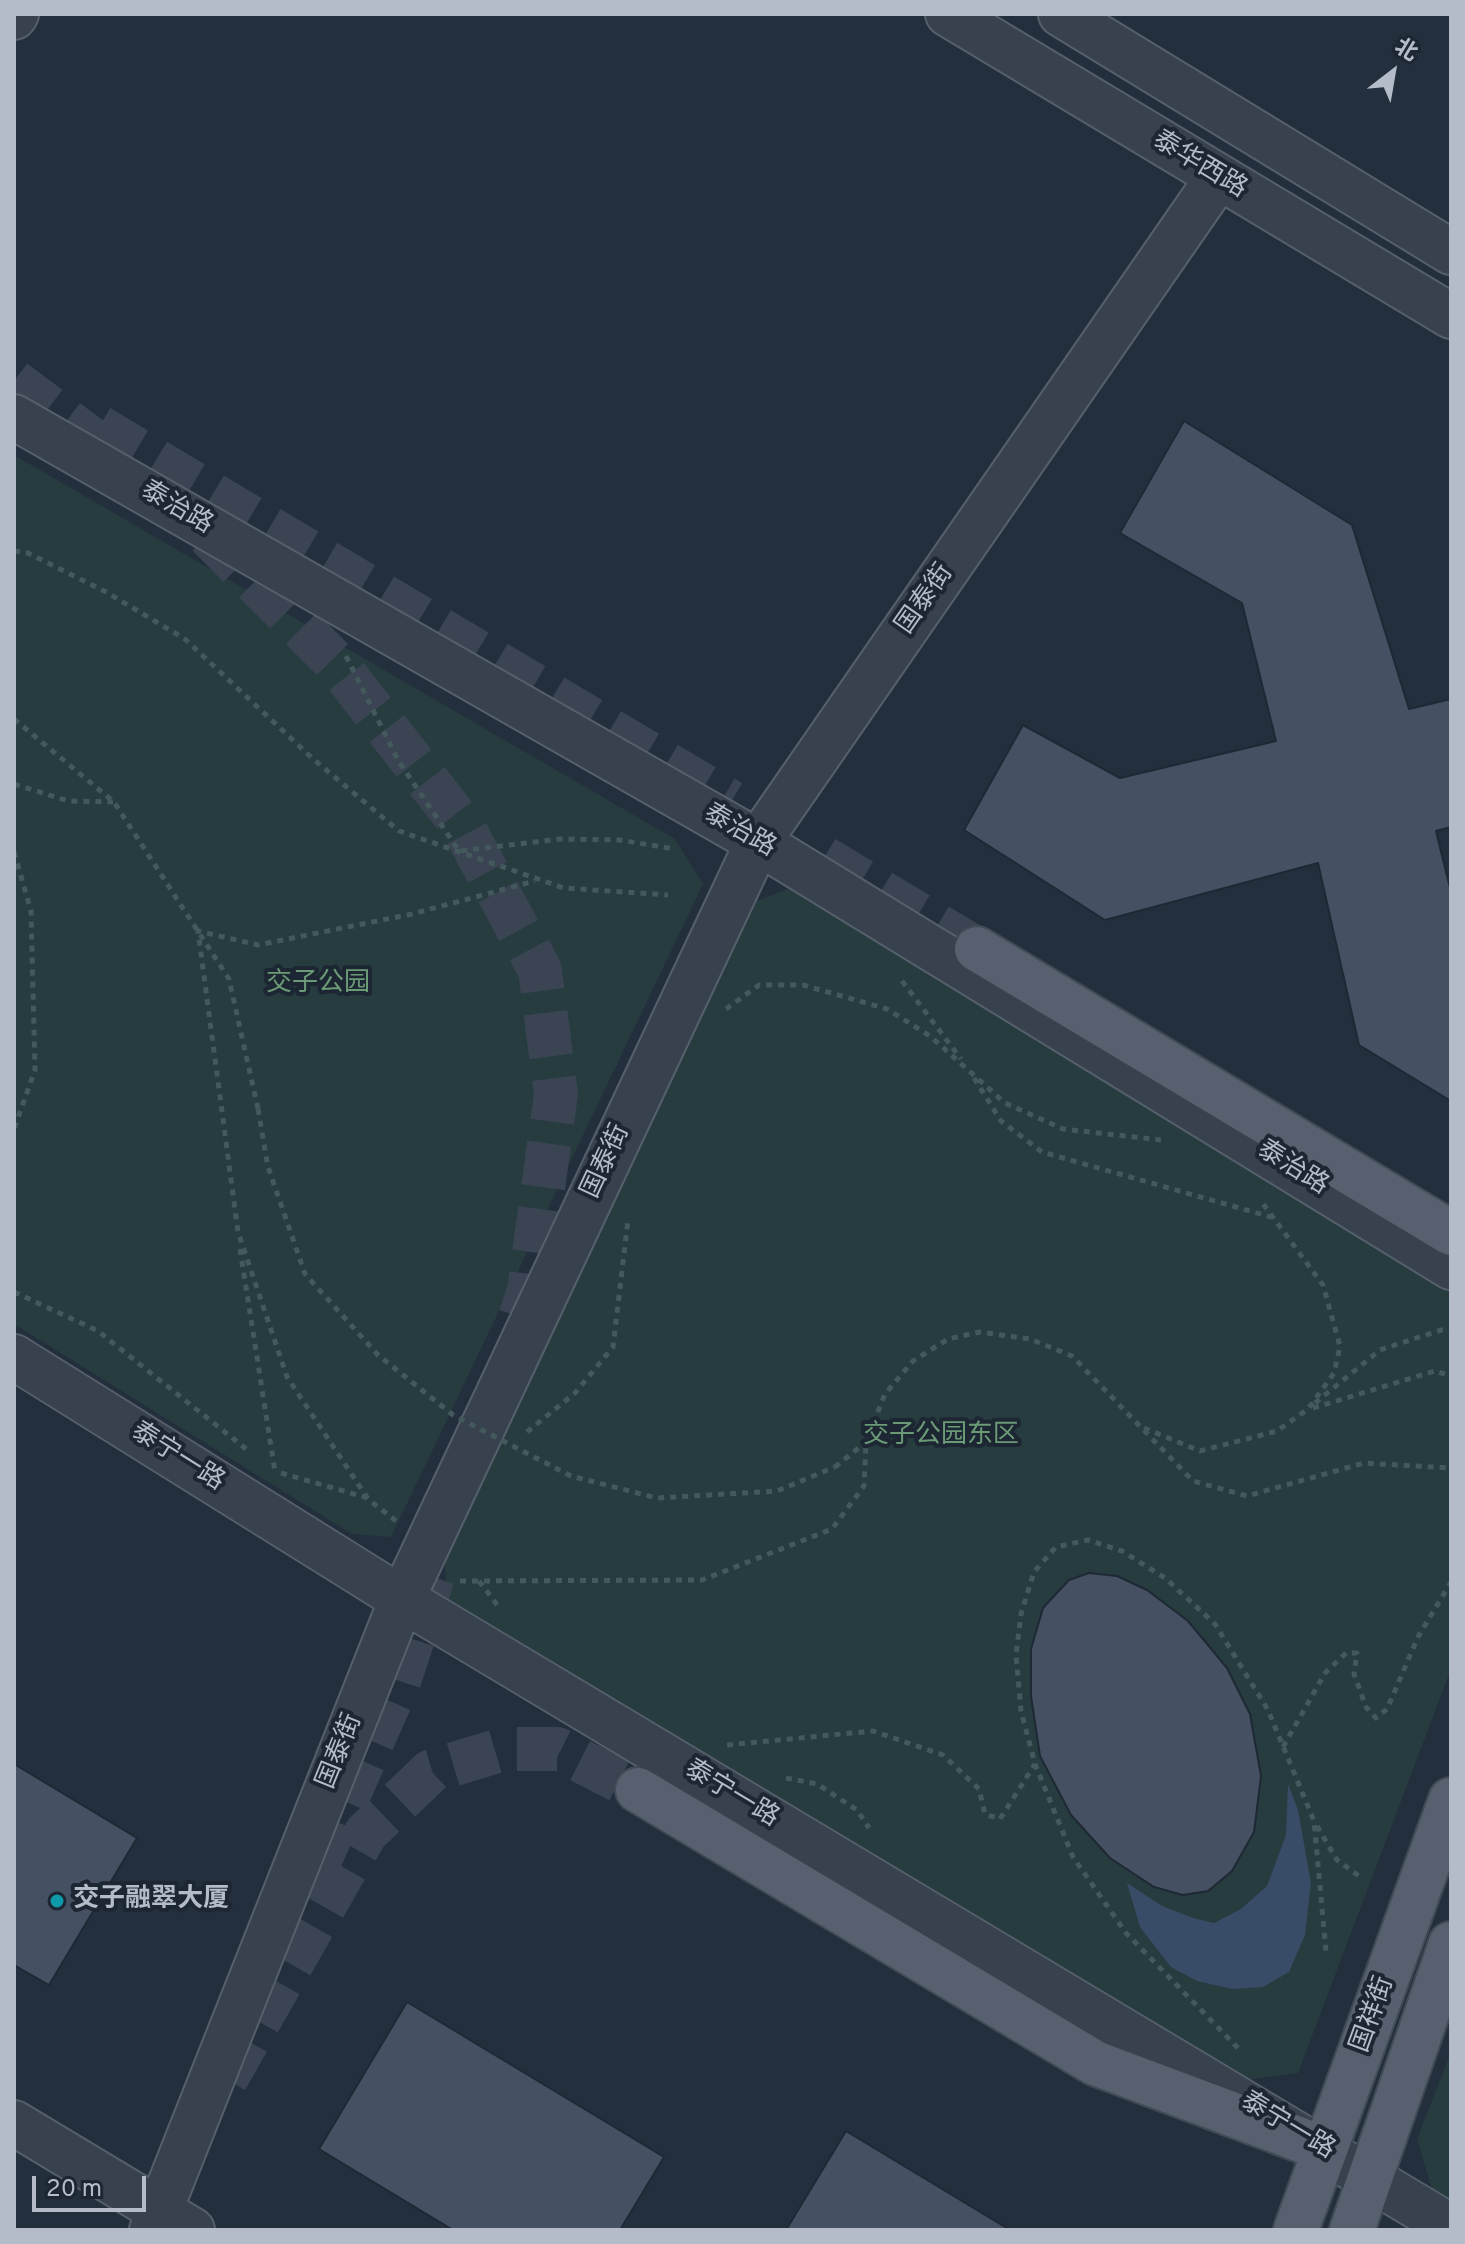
<!DOCTYPE html>
<html>
<head>
<meta charset="utf-8">
<style>
  body { margin:0 }
  #map { position:relative; width:1465px; height:2244px; overflow:hidden; background:#242f3e; font-family:Overpass,"Noto Sans SC",sans-serif }
  canvas { display:block }
  .frame { position:absolute; inset:0; border:16px solid #b4bcc9; pointer-events:none }
  .north { position:absolute; left:1353px; top:32px; width:80px; height:80px; -webkit-text-stroke:6px #1d2633; paint-order:stroke; rotate:31deg; font-size:22px; font-weight:700; line-height:32px; text-align:center; color:#b4bcc9 }
  .north::after { content:''; display:block; margin:auto; width:28px; height:36px; background:#b4bcc9; clip-path:polygon(50% 0,100% 100%,50% 72%,0 100%) }
  .scale { position:absolute; left:32px; top:2176px; width:114px; height:36px; box-sizing:border-box; border:4px solid #b4bcc9; border-top:0; padding-left:10px; font-size:24px; line-height:28px; white-space:nowrap; color:#b4bcc9; -webkit-text-stroke:6px #1d2633; paint-order:stroke }
</style>
</head>
<body>
<div id="map">
<canvas width="1465" height="2244"></canvas>
<div class="frame"></div>
<div class="north">北</div>
<div class="scale">20 m</div>
</div>
<script>
const context = document.querySelector('canvas').getContext('2d');
context.lineJoin = 'round';
function paint(path, color) {
  context.fillStyle = color;
  context.fill(path, 'evenodd');
}
function poly(rows) {
  const path = new Path2D();
  for (const r of rows) {
    path.moveTo(r[0], r[1]);
    for (let i = 2; i < r.length; i += 2) path.lineTo(r[i], r[i + 1]);
  }
  return path;
}
function stroke(path, color, width, dash) {
  context.strokeStyle = color;
  context.lineWidth = width;
  context.lineCap = dash ? 'butt' : 'round';
  context.setLineDash(dash || []);
  context.stroke(path);
}
function write(font, color, halo, rows, align = 'center') {
  context.font = font + ' Overpass,"Noto Sans SC",sans-serif';
  context.lineWidth = 8;
  context.setLineDash([]);
  context.textBaseline = 'middle';
  context.strokeStyle = halo;
  context.fillStyle = color;
  for (const [text, x, y, turn = 0] of rows) {
    context.save();
    context.translate(x, y);
    context.rotate((+turn || 0) * Math.PI / 180);
    context.textAlign = isNaN(turn) ? turn : align;
    if (halo) context.strokeText(text, 0, 0);
    context.fillText(text, 0, 0);
    context.restore();
  }
}
const green = poly([
  [14,455,675,839,703,884,391,1537,352,1534,14,1324],
  [800,884,1451,1273,1451,1669,1298,2073,1245,2080,449,1619,445,1564,510,1391,752,903],
  [1451,2052,1451,2201,1432,2190,1417,2139]
]);
const water = poly([
  [1288,1784,1298,1810,1311,1883,1305,1935,1289,1972,1263,1987,1232,1989,1197,1981,1171,1967,1140,1927,1127,1883,1162,1906,1193,1918,1214,1923,1241,1909,1267,1886,1286,1835]
]);
const building = poly([
  [1184,421,1352,525,1409,709,1451,699,1451,827,1436,831,1451,892,1451,1101,1359,1045,1318,863,1105,920,964,830,1023,725,1120,778,1276,741,1242,603,1120,533,1184,421],
  [1089,1573,1117,1576,1147,1590,1188,1621,1227,1668,1250,1714,1261,1776,1254,1832,1232,1871,1208,1891,1183,1895,1154,1887,1110,1858,1071,1815,1040,1756,1031,1696,1031,1649,1043,1608,1069,1580,1089,1573],
  [14,1764,137,1838,49,1985,14,1965,14,1764],
  [407,2002,664,2157,620,2230,453,2230,319,2149,407,2002],
  [846,2131,1010,2230,786,2230,846,2131]
]);
const majorTunnel = poly([
  [14,381,119,460],
  [99,427,731,802],
  [208,535,336,663,462,825,540,970,556,1094,529,1290,516,1330],
  [824,858,977,949],
  [319,1862,399,1681,433,1577],
  [226,2079,366,1833,431,1771,504,1749,557,1749,638,1790]
]);
const path = poly([
  [14,551,28,553,106,592,185,639,312,758,399,831,564,888,668,895],
  [346,656,398,760,459,851,560,839,620,840,674,849],
  [14,719,114,802,229,979,258,1109],
  [14,784,68,801,113,802],
  [14,852,31,911,35,1070,14,1129],
  [902,981,961,1059],
  [726,1009,759,985,803,985,887,1009,930,1036,1005,1103,1063,1129,1161,1140],
  [974,1078,1001,1121,1042,1152,1271,1217],
  [240,1249,275,1472],
  [14,1292,98,1331,250,1452],
  [1315,1403,1380,1350,1441,1330,1451,1331],
  [1313,1408,1435,1371,1451,1376],
  [1144,1428,1200,1451,1277,1431,1308,1409,1334,1373,1340,1346,1323,1285,1261,1201],
  [527,1432,575,1393,613,1347,628,1220],
  [835,1467,866,1442,885,1394,913,1361,948,1339,980,1332,1030,1339,1072,1356,1193,1481,1247,1496,1364,1463,1451,1468],
  [281,1473,368,1498],
  [396,1521,368,1499,287,1377,238,1232,198,931,258,945,412,914,535,881],
  [460,1581,702,1580,832,1529,864,1486,866,1443],
  [479,1581,498,1606],
  [727,1745,873,1731,943,1755,979,1789,985,1814,1000,1819,1035,1764],
  [1283,1747,1325,1673,1346,1653,1357,1653,1354,1674,1366,1707,1376,1718,1387,1709,1418,1637,1451,1582],
  [786,1778,817,1784,857,1810,869,1828],
  [1317,1826,1337,1860,1363,1879],
  [1238,2048,1126,1933,1073,1857,1035,1764,1021,1711,1016,1655,1021,1614,1034,1572,1056,1547,1088,1540,1122,1551,1165,1578,1215,1624,1268,1710,1314,1821,1326,1952]
]);
const minor = poly([
  [948,14,1451,316],
  [1061,14,1451,252],
  [14,17,16,14],
  [14,417,758,842,1451,1267],
  [14,1357,402,1599,1451,2227],
  [14,2123,192,2230],
  [152,2230,402,1599,758,842,1218,178]
]);
const major = poly([
  [977,949,1451,1233],
  [638,1790,1095,2063,1325,2149],
  [1296,2230,1451,1800],
  [1352,2230,1451,1944]
]);
const pathBridge = poly([
  [258,1109,268,1167,305,1274,378,1355,453,1415,571,1476,657,1498,777,1491,835,1467]
]);
const markers = [
  [57,1901,8,"#0f9aa8"]
];
const streetNames = [
  ["泰华西路",1199,166,31],
  ["泰治路",176,509,30],
  ["国泰街",926,600,-55],
  ["泰治路",739,832,30],
  ["国泰街",607,1162,-65],
  ["泰治路",1292,1169,32],
  ["泰宁一路",177,1458,32],
  ["国泰街",341,1752,-68],
  ["泰宁一路",731,1795,31],
  ["国祥街",1374,2015,-70],
  ["泰宁一路",1287,2127,31]
];
const parkNames = [
  ["交子公园",318,985],
  ["交子公园东区",941,1437]
];
const poiNames = [
  ["交子融翠大厦",73,1901]
];
paint(green, '#263c3f');
paint(water, '#394c67');
paint(building, '#455162');
stroke(building, '#1f2835', 2);
stroke(majorTunnel, '#3a4453', 44, [44, 22]);
stroke(minor, '#565f6c', 48);
stroke(major, '#414a57', 48);
stroke(path, '#44595c', 5, [6, 6]);
stroke(minor, '#38414e', 44);
stroke(major, '#56606e', 44);
stroke(pathBridge, '#44595c', 5, [6, 6]);
for (const [x, y, r, color] of markers) {
  const dot = new Path2D();
  dot.arc(x, y, r, 0, 2 * Math.PI);
  context.fillStyle = color;
  context.fill(dot);
  stroke(dot, '#1d2633', 3);
}
write('26px', '#b4bcc9', '#1d2633', streetNames);
write('26px', '#6b9a76', '#1d2633', parkNames);
write('bold 26px', '#b4bcc9', '#1d2633', poiNames, 'left');
</script>
</body>
</html>
